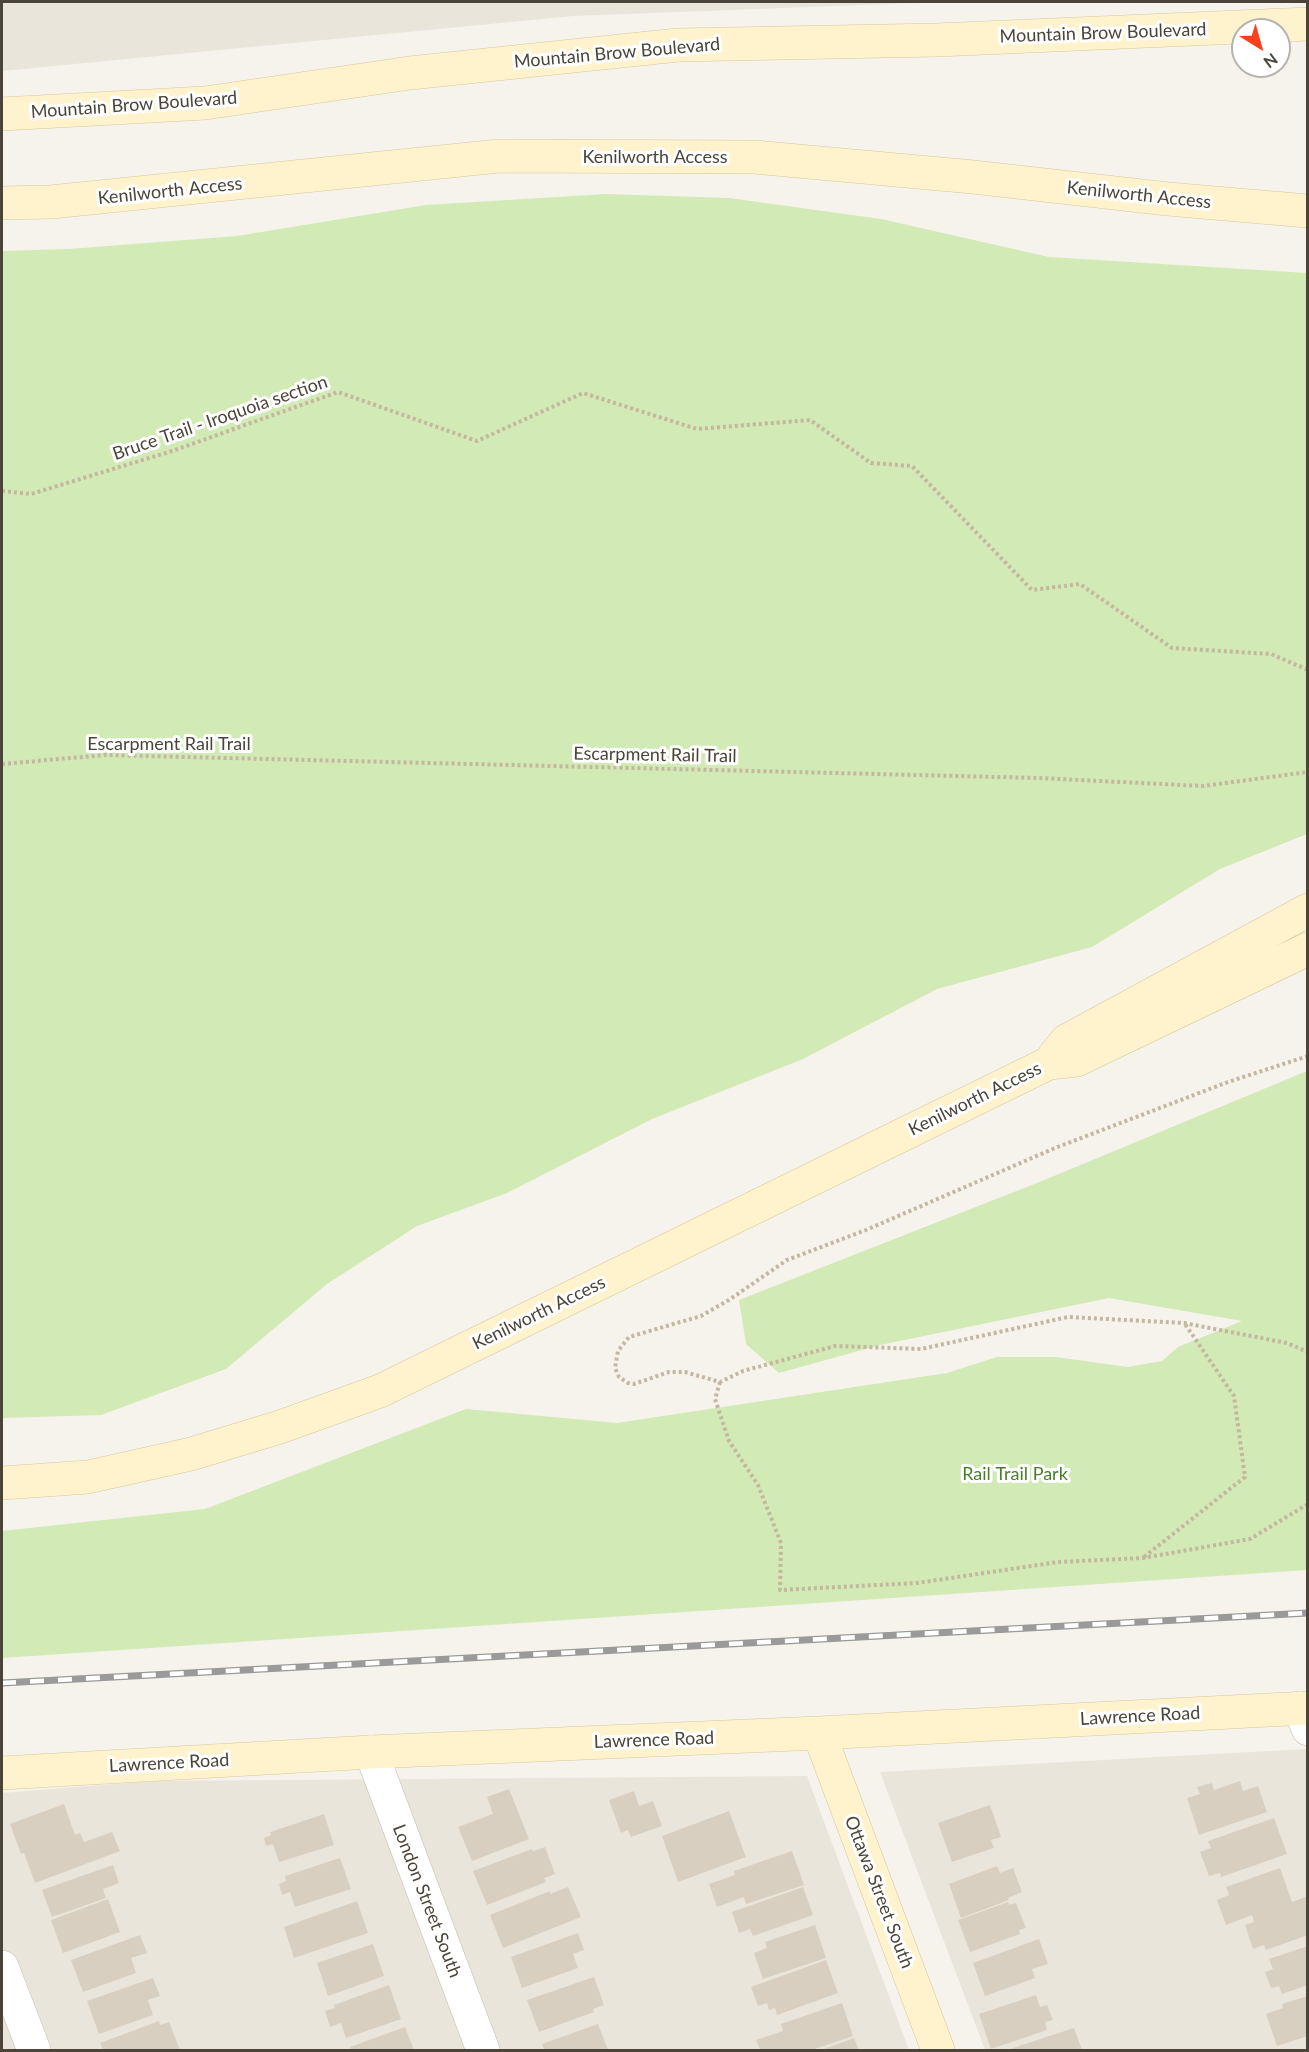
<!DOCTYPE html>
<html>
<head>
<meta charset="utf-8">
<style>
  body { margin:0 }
  #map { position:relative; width:1309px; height:2052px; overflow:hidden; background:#f6f3ec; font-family:Lato,sans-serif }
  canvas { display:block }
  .frame { position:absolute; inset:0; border:3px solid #4b4439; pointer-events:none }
  .north { position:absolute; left:1231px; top:18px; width:60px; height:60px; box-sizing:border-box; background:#fff; border:2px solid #b7b4b0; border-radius:50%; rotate:143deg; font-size:16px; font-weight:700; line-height:24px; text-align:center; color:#4b4439 }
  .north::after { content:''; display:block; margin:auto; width:21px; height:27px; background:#fc3f1d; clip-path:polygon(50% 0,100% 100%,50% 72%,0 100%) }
</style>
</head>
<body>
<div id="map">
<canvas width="1309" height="2052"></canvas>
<div class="frame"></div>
<div class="north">N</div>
</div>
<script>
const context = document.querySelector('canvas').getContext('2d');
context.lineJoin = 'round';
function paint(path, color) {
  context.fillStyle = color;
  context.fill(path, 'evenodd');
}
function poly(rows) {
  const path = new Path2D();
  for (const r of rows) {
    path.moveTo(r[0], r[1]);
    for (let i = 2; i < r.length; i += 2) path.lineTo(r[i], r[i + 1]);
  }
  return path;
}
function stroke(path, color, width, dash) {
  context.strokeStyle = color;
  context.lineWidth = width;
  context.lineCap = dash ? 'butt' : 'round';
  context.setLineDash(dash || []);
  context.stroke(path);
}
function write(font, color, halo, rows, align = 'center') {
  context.font = font + ' Lato,sans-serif';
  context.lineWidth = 6;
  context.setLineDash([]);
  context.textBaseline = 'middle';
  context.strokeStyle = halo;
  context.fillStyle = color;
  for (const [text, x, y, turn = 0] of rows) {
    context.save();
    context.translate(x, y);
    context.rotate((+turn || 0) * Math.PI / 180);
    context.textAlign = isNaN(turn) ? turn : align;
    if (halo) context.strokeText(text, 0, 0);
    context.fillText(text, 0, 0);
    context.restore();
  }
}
const residential = poly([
  [2,2,941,2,573,16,2,71],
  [1307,1749,1307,2050,985,2050,880,1772],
  [807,1776,909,2050,2,2050,2,1793,154,1781]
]);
const green = poly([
  [606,194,729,198,881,219,1049,257,1307,273,1307,834,1220,869,1092,947,937,989,803,1059,652,1119,507,1193,417,1226,327,1284,226,1369,101,1415,2,1418,2,251,69,249,237,236,426,205],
  [1307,1071,1307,1570,2,1658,2,1531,205,1509,466,1409,617,1423,947,1373,997,1357,1056,1357,1128,1367,1162,1361,1178,1347,1242,1321,1109,1298,880,1345,779,1373,746,1344,739,1300,1042,1181]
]);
const building = poly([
  [1240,1781,1243,1791,1258,1786,1267,1812,1199,1835,1187,1798,1200,1794,1197,1787,1212,1783,1214,1790],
  [509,1789,529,1839,472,1861,458,1827,493,1814,487,1797],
  [634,1791,639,1806,653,1801,662,1826,631,1837,628,1830,621,1833,609,1800],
  [64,1804,75,1835,80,1833,84,1842,112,1832,120,1851,35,1883,24,1853,21,1854,10,1824],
  [990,1805,1001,1837,991,1840,994,1848,952,1862,938,1823],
  [729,1811,746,1857,678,1882,662,1836],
  [324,1814,334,1845,279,1862,273,1844,266,1846,264,1838,271,1835,270,1832],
  [1274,1818,1287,1854,1221,1877,1220,1873,1209,1876,1200,1852,1211,1848,1208,1841],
  [545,1847,555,1874,544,1878,546,1882,487,1905,473,1871,532,1849,533,1851],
  [792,1851,804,1885,746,1904,744,1897,717,1907,709,1884,735,1875,734,1871],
  [340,1858,351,1889,295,1907,290,1892,282,1895,279,1884,286,1881,285,1876],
  [113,1865,119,1883,103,1889,106,1898,52,1917,42,1890],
  [997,1866,1000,1873,1013,1868,1022,1892,1008,1898,1009,1900,961,1918,949,1884],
  [1280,1868,1292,1902,1308,1896,1308,1935,1266,1950,1264,1945,1253,1949,1245,1925,1254,1922,1252,1915,1226,1925,1217,1900,1229,1895,1226,1887],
  [568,1887,581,1917,503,1948,490,1915,550,1891,550,1894],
  [803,1887,813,1915,753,1936,750,1929,739,1933,732,1912],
  [108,1899,120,1932,63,1953,51,1920],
  [357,1901,368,1933,294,1958,284,1927],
  [1008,1902,1009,1905,1016,1903,1026,1928,1019,1930,1020,1934,970,1952,958,1920],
  [815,1925,826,1958,763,1979,754,1953,767,1948,765,1942],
  [578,1933,584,1950,573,1954,578,1968,522,1988,511,1957],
  [140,1935,147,1953,131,1958,136,1973,83,1992,71,1960],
  [1039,1939,1048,1964,1032,1969,1035,1978,985,1996,973,1963],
  [373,1944,384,1976,328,1996,317,1963],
  [1308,1946,1308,1985,1282,1994,1279,1986,1271,1988,1265,1972,1273,1969,1269,1959],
  [826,1960,838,1993,777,2015,775,2008,769,2010,767,2003,758,2006,751,1987],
  [594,1977,604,2005,593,2009,594,2012,539,2032,527,2000],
  [153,1978,160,1996,148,2000,153,2015,99,2034,87,2001],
  [389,1985,401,2019,346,2038,341,2023,330,2027,325,2011,335,2008,334,2005],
  [1036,1995,1040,2007,1047,2005,1053,2020,1045,2022,1047,2030,991,2049,979,2014],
  [1308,1996,1308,2036,1277,2046,1266,2014,1283,2008,1282,2004],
  [842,2003,853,2036,812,2050,760,2050,756,2040,783,2031,781,2024],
  [159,2021,160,2025,169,2022,180,2050,103,2050,100,2043],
  [598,2024,608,2050,544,2050,542,2044],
  [405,2027,414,2050,351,2050,350,2047],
  [1074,2028,1082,2050,1007,2050],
  [854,2038,859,2050,821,2050]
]);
const path = poly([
  [2,491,31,494,172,451,338,392,477,441,583,393,697,429,810,420,871,463,912,466,1032,590,1080,584,1172,648,1271,654,1308,670],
  [2,764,105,755,1039,778,1203,786,1308,772],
  [1308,1056,1228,1082,1055,1148,866,1230,787,1260,729,1300,701,1316,629,1337,618,1351,615,1368,619,1377,628,1383,634,1384,669,1372,685,1372,720,1382,743,1371,835,1346,921,1349,1068,1317,1184,1323,1287,1343,1308,1352],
  [720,1382,715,1399,729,1441,758,1485,781,1543,780,1590,917,1583,1058,1562,1143,1558,1250,1539,1308,1504],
  [1144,1557,1245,1477,1234,1396,1185,1324]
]);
const street = poly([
  [1300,1708,1308,1729],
  [371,1752,483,2050],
  [2,1967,34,2050]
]);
const secondary = poly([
  [2,114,205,103,410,73,678,45,937,40,1308,24],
  [2,203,51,202,499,156,754,157,973,177,1168,199,1308,211],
  [1054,1056,1066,1041,1308,910],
  [2,1483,88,1477,191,1454,280,1427,380,1391,1049,1063,1077,1060,1308,949],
  [819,1733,938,2050],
  [2,1773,371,1752,819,1733,1308,1708]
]);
const rail = poly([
  [2,1683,1308,1613]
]);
const streetNames = [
  ["Mountain Brow Boulevard",1103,33,-2],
  ["Mountain Brow Boulevard",617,53,-5],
  ["Mountain Brow Boulevard",134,105,-4],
  ["Kenilworth Access",655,157],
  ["Kenilworth Access",170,191,-6],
  ["Kenilworth Access",1139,195,6],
  ["Bruce Trail - Iroquoia section",220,418,-19],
  ["Escarpment Rail Trail",169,744],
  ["Escarpment Rail Trail",655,755,1],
  ["Kenilworth Access",975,1099,-26],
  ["Kenilworth Access",539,1313,-26],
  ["Lawrence Road",1140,1716,-3],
  ["Lawrence Road",654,1740,-2],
  ["Lawrence Road",169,1763,-3],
  ["Ottawa Street South",879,1892,69],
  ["London Street South",427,1901,69]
];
const parkNames = [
  ["Rail Trail Park",1015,1474]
];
paint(residential, '#eae5da');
paint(green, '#d2eab5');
paint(building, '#d8cfc1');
stroke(street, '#c2bbae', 34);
stroke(secondary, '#d6c79b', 34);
stroke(path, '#c4b79f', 4, [3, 3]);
stroke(street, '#fff', 33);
stroke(secondary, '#fff3cd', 33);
stroke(rail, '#9a9a9a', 7);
stroke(rail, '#fff', 4.5, [14]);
write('18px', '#4b4439', '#fff', streetNames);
write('18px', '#4a7f2a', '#fff', parkNames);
</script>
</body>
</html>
